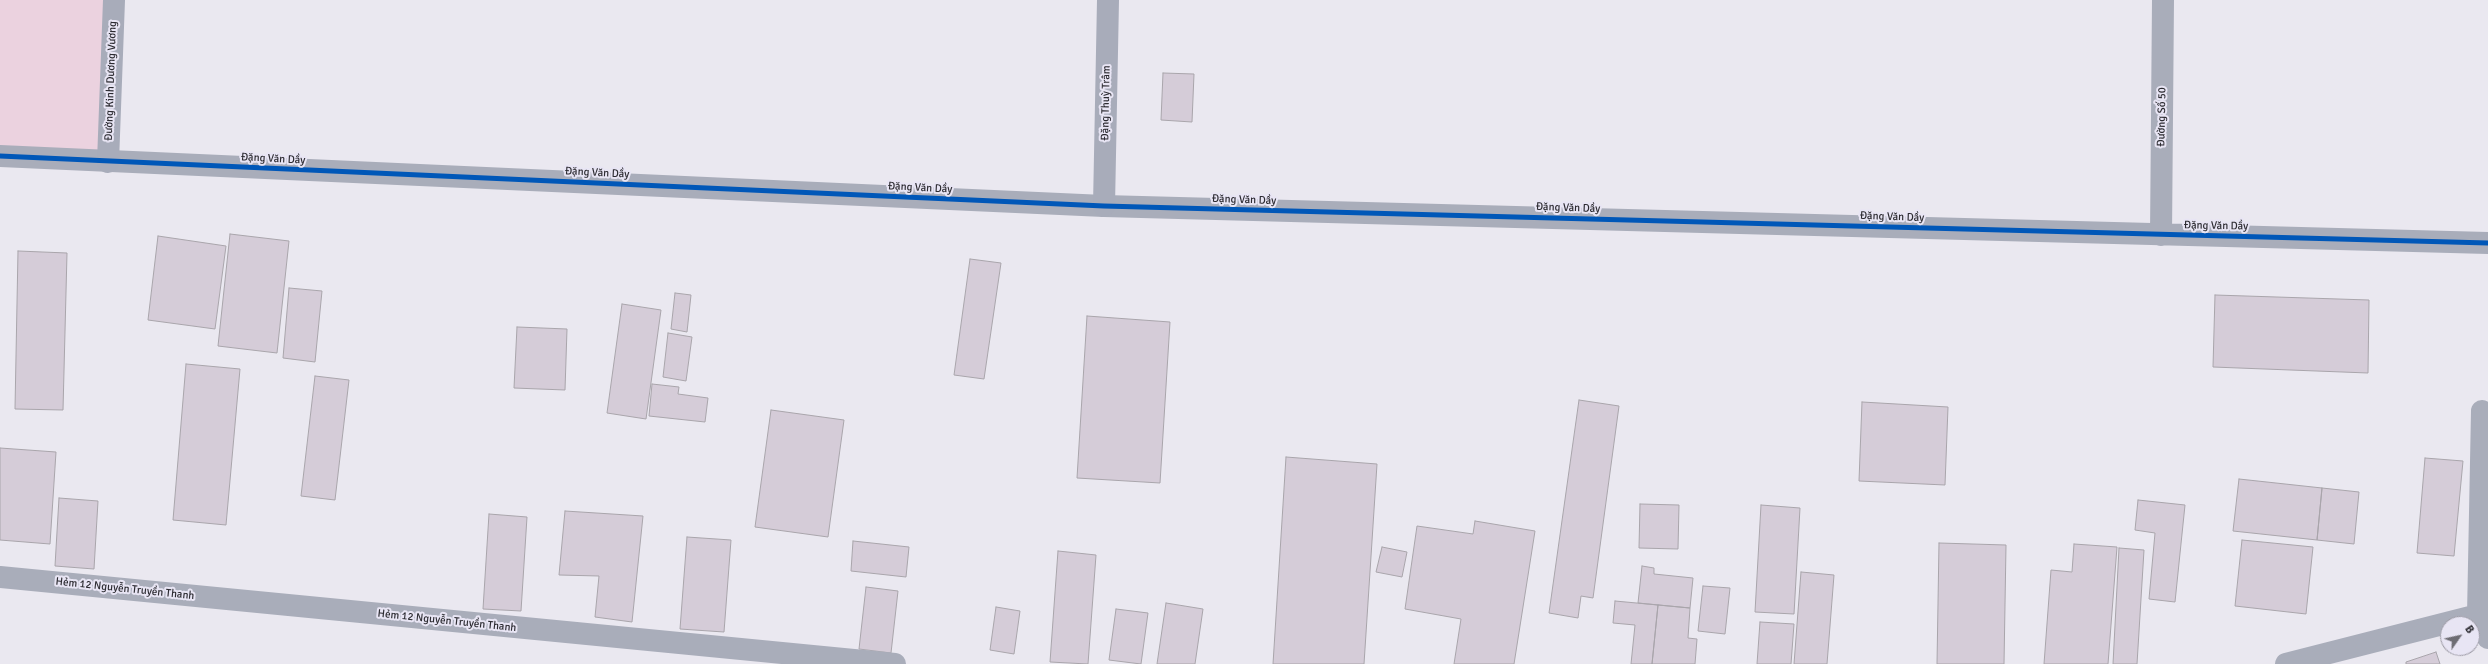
<!DOCTYPE html>
<html>
<head>
<meta charset="utf-8">
<style>
  body { margin:0 }
  #map { position:relative; width:2488px; height:664px; overflow:hidden; background:#eae8f0; font-family:Signika,sans-serif }
  canvas { display:block }
  .north { position:absolute; left:2440px; top:616px; width:40px; height:40px; box-sizing:border-box; background:#e8e5f4; border:1px solid #9d9ba6; border-radius:50%; rotate:56deg; font-size:11px; font-weight:700; line-height:16px; text-align:center; color:#2c2b31 }
  .north::after { content:''; display:block; margin:auto; width:14px; height:18px; background:#6e6d74; clip-path:polygon(50% 0,100% 100%,50% 72%,0 100%) }
</style>
</head>
<body>
<div id="map">
<canvas width="2488" height="664"></canvas>
<div class="north">B</div>
</div>
<script>
const context = document.querySelector('canvas').getContext('2d');
context.lineJoin = 'round';
function paint(path, color) {
  context.fillStyle = color;
  context.fill(path, 'evenodd');
}
function poly(rows) {
  const path = new Path2D();
  for (const r of rows) {
    path.moveTo(r[0], r[1]);
    for (let i = 2; i < r.length; i += 2) path.lineTo(r[i], r[i + 1]);
  }
  return path;
}
function stroke(path, color, width, dash) {
  context.strokeStyle = color;
  context.lineWidth = width;
  context.lineCap = dash ? 'butt' : 'round';
  context.setLineDash(dash || []);
  context.stroke(path);
}
function write(font, color, halo, rows, align = 'center') {
  context.font = font + ' Signika,sans-serif';
  context.lineWidth = 4;
  context.setLineDash([]);
  context.textBaseline = 'middle';
  context.strokeStyle = halo;
  context.fillStyle = color;
  for (const [text, x, y, turn = 0] of rows) {
    context.save();
    context.translate(x, y);
    context.rotate((+turn || 0) * Math.PI / 180);
    context.textAlign = isNaN(turn) ? turn : align;
    if (halo) context.strokeText(text, 0, 0);
    context.fillText(text, 0, 0);
    context.restore();
  }
}
const green = poly([
  [0,0,114,0,108,162,0,155]
]);
const building = poly([
  [1163,73,1194,74,1192,122,1161,120,1163,73],
  [230,234,289,241,277,353,218,346,230,234],
  [158,236,226,246,215,329,148,320,158,236],
  [18,251,67,253,63,410,15,409,18,251],
  [970,259,1001,263,984,379,954,375,970,259],
  [289,288,322,291,315,362,283,358,289,288],
  [675,293,691,295,687,332,671,329,675,293],
  [2215,295,2369,300,2368,373,2213,367,2215,295],
  [622,304,661,310,646,419,607,413,622,304],
  [1087,316,1170,322,1160,483,1077,478,1087,316],
  [517,327,567,329,565,390,514,388,517,327],
  [668,333,692,337,686,381,663,377,668,333],
  [186,364,240,369,226,525,173,520,186,364],
  [315,376,349,380,335,500,301,496,315,376],
  [652,384,679,387,678,394,708,398,705,422,649,416,652,384],
  [1579,400,1619,406,1593,598,1581,596,1578,618,1549,613,1579,400],
  [1862,402,1948,407,1945,485,1859,481,1862,402],
  [771,410,844,420,828,537,755,527,771,410],
  [0,448,56,452,50,544,0,540,0,448],
  [1286,457,1377,464,1364,664,1273,664,1286,457],
  [2425,458,2463,461,2454,556,2417,553,2425,458],
  [2239,479,2322,488,2317,540,2233,531,2239,479],
  [2322,488,2359,492,2354,544,2317,540,2322,488],
  [59,498,98,501,94,569,55,566,59,498],
  [2138,500,2185,505,2175,602,2149,599,2155,533,2135,530,2138,500],
  [1640,504,1679,505,1678,549,1639,548,1640,504],
  [1761,505,1800,508,1794,614,1755,612,1761,505],
  [565,511,643,516,632,622,595,617,599,576,559,575,565,511],
  [489,514,527,517,521,611,483,609,489,514],
  [1475,521,1535,531,1514,664,1454,664,1461,619,1405,609,1417,526,1473,534,1475,521],
  [687,537,731,540,724,632,680,629,687,537],
  [2242,540,2313,547,2306,614,2235,606,2242,540],
  [853,541,909,547,906,577,851,571,853,541],
  [1939,543,2006,545,2004,664,1937,664,1939,543],
  [2074,544,2117,547,2108,664,2044,664,2051,570,2072,572,2074,544],
  [1382,547,1407,552,1402,577,1376,572,1382,547],
  [2119,548,2144,550,2137,664,2113,664,2119,548],
  [1058,551,1096,555,1088,664,1050,662,1058,551],
  [1642,566,1654,568,1654,574,1693,578,1690,608,1638,603,1642,566],
  [1801,572,1834,575,1827,664,1794,664,1801,572],
  [1703,586,1730,588,1725,634,1698,631,1703,586],
  [866,587,898,591,891,653,859,649,866,587],
  [1615,601,1658,605,1652,664,1631,664,1635,625,1613,623,1615,601],
  [1166,603,1203,609,1195,664,1157,664,1166,603],
  [1658,605,1690,608,1688,638,1697,639,1695,664,1652,664,1658,605],
  [996,607,1020,611,1014,654,990,650,996,607],
  [1116,609,1148,613,1141,664,1109,660,1116,609],
  [1760,622,1794,624,1791,664,1757,664,1760,622],
  [2436,652,2440,664,2406,664,2406,662,2436,652]
]);
const street = poly([
  [0,156,1104,206,2488,243],
  [2161,235,2163,0],
  [0,577,895,664],
  [2478,615,2482,411],
  [2286,664,2478,615,2488,638]
]);
const secondary = poly([
  [108,162,114,0],
  [1104,206,1108,0]
]);
const cycleway = poly([
  [0,156,1104,206,2488,243]
]);
const streetNames = [
  ["Đường Kinh Dương Vương",111,81,-88],
  ["Đặng Thuỳ Trâm",1106,103,-89],
  ["Đường Số 50",2162,117,-89],
  ["Đặng Văn Dầy",273,159,3],
  ["Đặng Văn Dầy",597,173,3],
  ["Đặng Văn Dầy",920,188,3],
  ["Đặng Văn Dầy",1244,200,2],
  ["Đặng Văn Dầy",1568,208,2],
  ["Đặng Văn Dầy",1892,217,2],
  ["Đặng Văn Dầy",2216,226,1],
  ["Hẻm 12 Nguyễn Truyền Thanh",125,589,6],
  ["Hẻm 12 Nguyễn Truyền Thanh",447,621,6]
];
paint(green, '#ebd2df');
paint(building, '#d5ccd8');
stroke(building, '#a9a5ab', 1);
stroke(street, '#a9adba', 22);
stroke(secondary, '#a8acba', 22);
stroke(cycleway, '#0057b8', 5);
write('11px', '#2c2b31', '#e8e5f4', streetNames);
</script>
</body>
</html>
